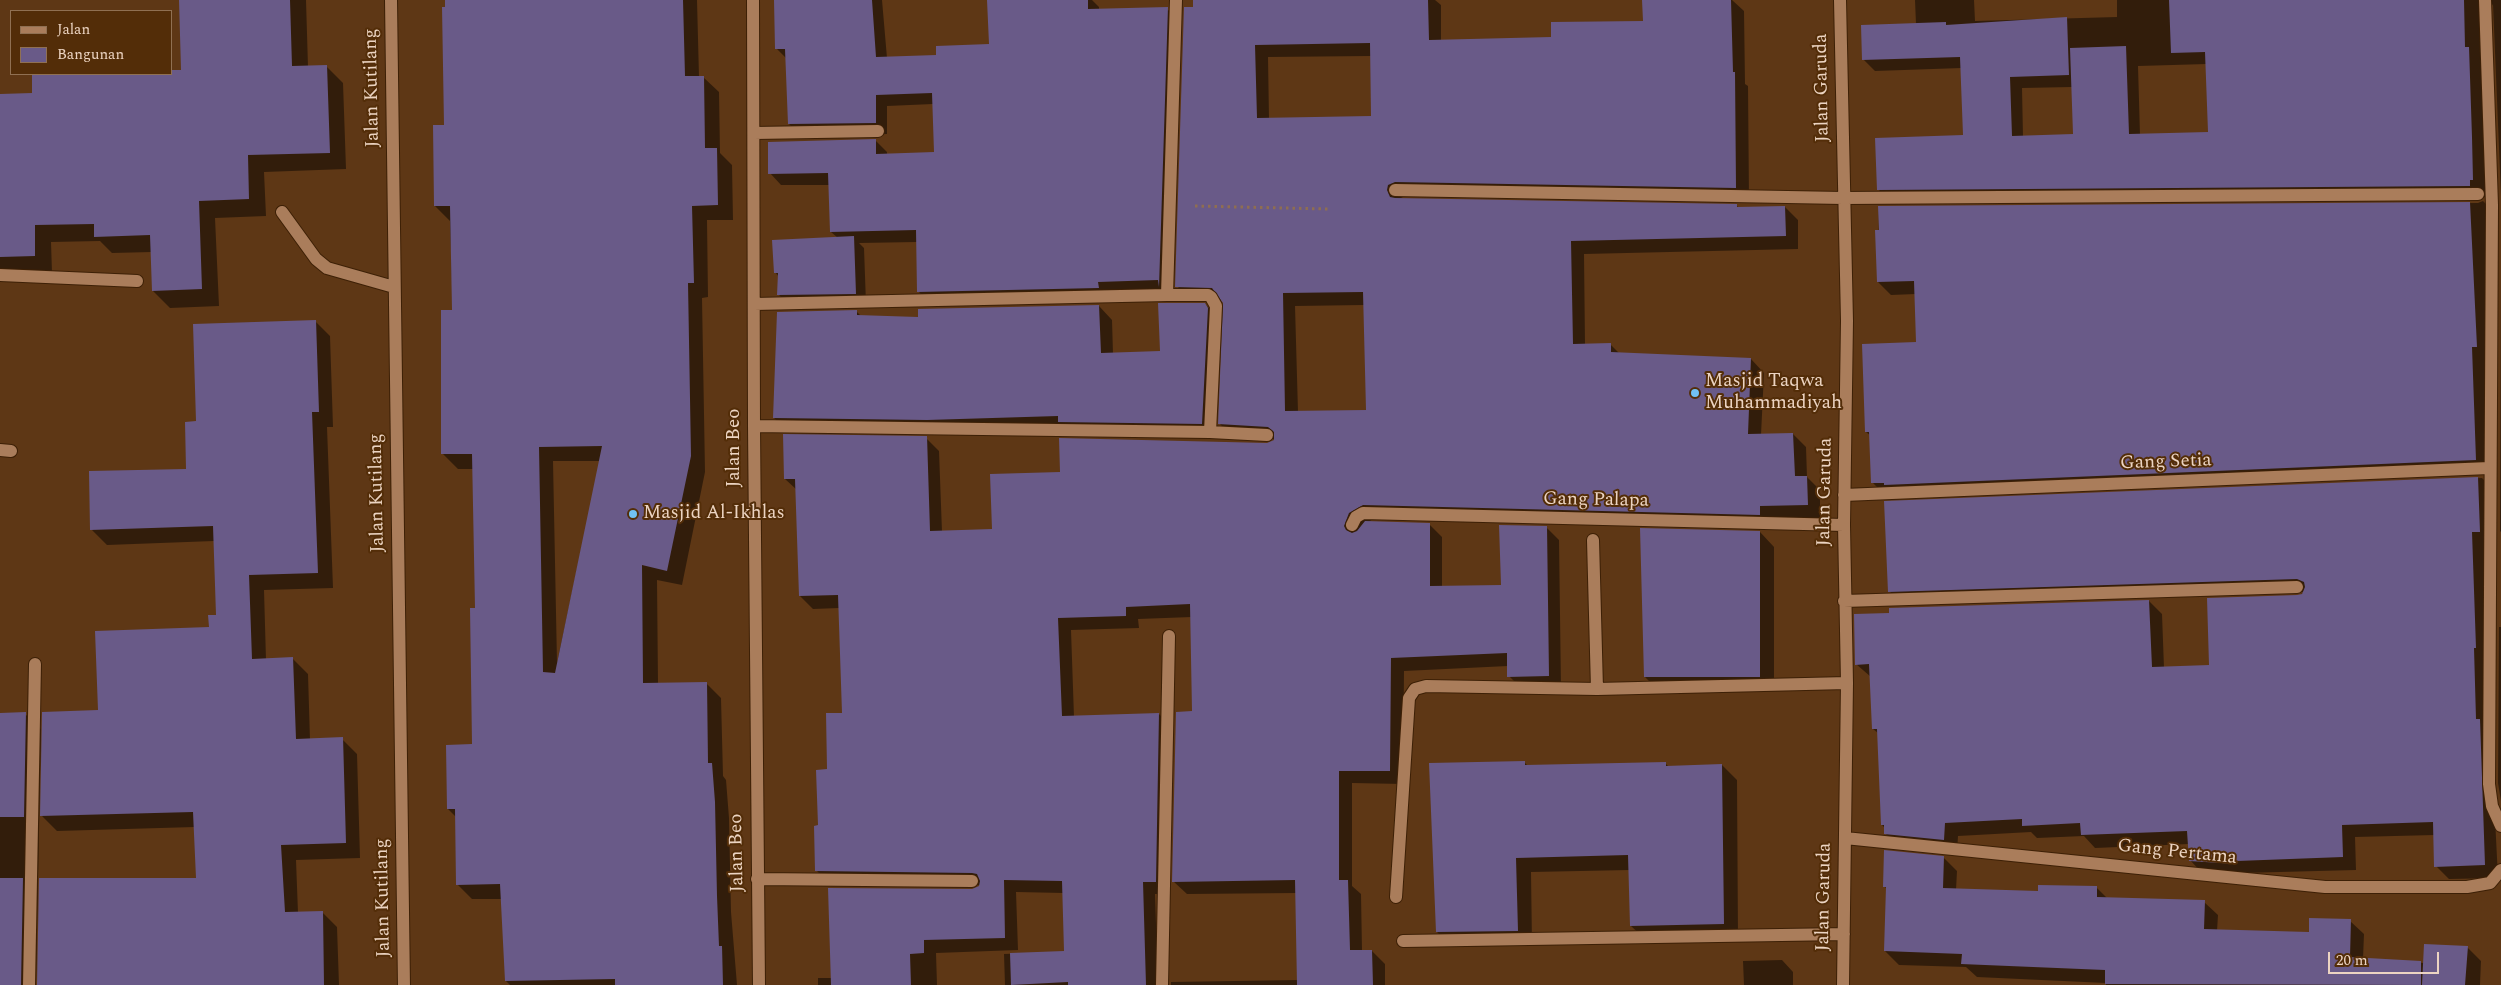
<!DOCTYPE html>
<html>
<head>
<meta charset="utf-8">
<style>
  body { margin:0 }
  #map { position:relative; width:2501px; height:985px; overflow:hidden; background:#5e3715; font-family:Spectral,serif }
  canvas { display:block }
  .legend { position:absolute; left:10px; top:10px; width:162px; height:65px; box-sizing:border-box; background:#532d08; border:1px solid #907052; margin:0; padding:6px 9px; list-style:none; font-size:15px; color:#ecd4c2 }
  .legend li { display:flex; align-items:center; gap:10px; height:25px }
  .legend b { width:25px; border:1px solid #907052 }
  .scale { position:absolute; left:2328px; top:952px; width:111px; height:22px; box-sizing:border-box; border:2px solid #ecd4c2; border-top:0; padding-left:6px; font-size:15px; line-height:18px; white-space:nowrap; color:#ecd4c2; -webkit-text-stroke:4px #532d08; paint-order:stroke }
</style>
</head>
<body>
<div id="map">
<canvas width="2501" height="985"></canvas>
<ul class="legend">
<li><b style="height:6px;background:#aa7d5b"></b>Jalan</li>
<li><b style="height:14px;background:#695a88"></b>Bangunan</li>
</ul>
<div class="scale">20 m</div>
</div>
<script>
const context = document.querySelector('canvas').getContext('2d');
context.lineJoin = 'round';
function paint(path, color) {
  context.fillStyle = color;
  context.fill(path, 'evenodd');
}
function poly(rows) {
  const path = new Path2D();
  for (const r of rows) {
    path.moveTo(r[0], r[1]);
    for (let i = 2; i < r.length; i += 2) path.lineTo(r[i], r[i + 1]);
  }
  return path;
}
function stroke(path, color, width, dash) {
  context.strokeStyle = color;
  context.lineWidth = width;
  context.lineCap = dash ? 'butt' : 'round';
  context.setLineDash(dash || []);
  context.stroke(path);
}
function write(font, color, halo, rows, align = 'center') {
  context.font = font + ' Spectral,serif';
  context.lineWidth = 4;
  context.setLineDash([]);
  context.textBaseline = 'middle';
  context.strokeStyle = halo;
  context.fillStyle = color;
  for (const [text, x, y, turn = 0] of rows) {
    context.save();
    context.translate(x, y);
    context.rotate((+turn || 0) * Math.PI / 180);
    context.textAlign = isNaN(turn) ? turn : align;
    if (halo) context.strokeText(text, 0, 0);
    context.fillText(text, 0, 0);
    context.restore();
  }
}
const shadow = poly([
  [181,0,306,0,308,67,326,66,343,83,346,169,264,172,266,216,215,218,219,306,170,308,153,291,152,252,112,253,100,241,51,242,52,273,0,274,0,95,34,94,33,74,171,74,183,71],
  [446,0,697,0,699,77,703,77,719,92,720,153,732,165,733,220,707,220,708,297,702,298,705,472,682,585,657,580,658,684,706,683,721,698,723,776,726,780,729,818,731,912,737,985,510,985,506,981,502,899,472,899,457,884,456,817,448,809,473,746,476,610,474,469,458,469,443,454,453,311,450,221,435,206,446,126],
  [553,461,600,461,557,663],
  [775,0,882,0,887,58,937,56,990,45,989,0,1092,0,1099,7,1099,10,1167,9,1179,20,1170,297,930,304,919,292,917,242,859,243,864,248,866,304,789,305,779,295,779,277,775,272,838,238,831,232,830,185,781,185,770,173,875,140,887,152,887,155,935,154,933,104,887,106,887,134,801,136,789,124,787,59,777,49],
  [1194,0,1435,0,1441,5,1441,41,1552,38,1644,22,1643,0,1732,0,1744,11,1745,84,1748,86,1749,200,1409,194,1399,199,1736,205,1739,208,1785,207,1798,220,1798,249,1584,254,1585,345,1610,344,1620,354,1751,359,1764,373,1761,435,1793,434,1806,447,1807,477,1820,490,1820,518,1377,517,1368,522,1429,524,1442,537,1442,587,1502,587,1546,527,1559,540,1561,689,1522,689,1509,676,1508,666,1404,671,1403,784,1352,783,1352,886,1361,894,1362,951,1372,951,1385,964,1385,985,1171,985,1171,982,1298,980,1297,893,1187,894,1173,881,1193,713,1192,617,1138,619,1139,628,1071,630,1074,717,1159,714,1172,727,1169,894,1155,894,1158,985,1005,985,1004,954,1066,952,1064,893,1016,892,1018,950,936,953,937,985,818,985,818,978,832,978,982,885,830,884,817,871,820,827,829,770,843,714,839,608,813,609,800,596,797,490,785,479,926,438,939,451,942,532,993,530,1061,473,1267,444,1277,439,1233,437,1220,424,1223,300,1190,299,1177,286],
  [1371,56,1372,117,1269,119,1268,57],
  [1364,305,1367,411,1298,412,1295,306],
  [1915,0,1974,0,1975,21,2117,17,2117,0,2501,0,2501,196,2493,4,2488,12,2491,197,1890,201,1878,189,1964,136,1962,68,1875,71,1863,59,1916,24],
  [2207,64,2210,133,2140,135,2138,66],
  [2072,87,2074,135,2023,137,2022,88],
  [2483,201,2496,214,2495,473,1886,496,1873,483,1871,436,1866,432,1917,344,1916,294,1891,295,1878,282,1879,207,2478,203],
  [2501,277,2501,532,2500,531],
  [1205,304,1218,318,1215,437,788,431,774,418,856,311,861,316,919,318,1099,306,1112,320,1113,354,1161,352],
  [315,321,330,336,333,427,327,427,333,588,264,590,266,660,293,659,308,674,310,740,342,739,357,754,360,858,296,860,298,913,322,912,337,927,339,985,38,985,198,879,195,827,57,831,42,816,99,711,210,628,217,616,214,541,107,545,92,530,188,470,198,423],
  [2482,478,2495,491,2494,798,2498,878,2449,879,2436,866,2435,835,2355,837,2356,870,2203,874,2190,860,2189,844,2095,848,2084,836,2037,838,2031,832,1958,836,1957,853,1899,847,1885,833,1885,828,1882,825,1878,733,1873,729,1871,677,1856,664,2149,601,2162,614,2164,668,2211,666,2304,592,1903,604,1889,591,1886,503],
  [1760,532,1774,547,1774,691,1659,691,1645,677],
  [2499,627,2501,627,2501,801,2498,783],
  [25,714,41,729,36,985,0,985,0,778],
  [1524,762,1528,766,1665,763,1669,767,1722,765,1737,780,1738,938,1646,940,1631,926,1630,870,1531,872,1532,945,1452,947,1437,932],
  [1943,857,1957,871,1956,890,2039,892,2096,887,2108,899,2204,902,2218,915,2217,931,2310,933,2350,921,2364,934,2363,959,2424,963,2467,947,2481,961,2480,985,2106,985,2106,983,1977,977,1966,967,1899,965,1885,951,1887,889,1885,887],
  [1782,960,1793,972,1793,985,1744,985,1743,961]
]);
const building = poly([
  [179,0,290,0,292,66,327,65,330,153,248,155,249,199,199,201,202,289,152,291,150,235,94,237,94,224,35,225,35,256,0,257,0,94,32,93,32,74,171,74,171,70,181,70],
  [445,0,683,0,685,76,704,76,705,148,717,148,718,205,692,206,694,283,688,283,691,456,667,571,642,565,643,683,707,682,708,763,712,763,715,802,717,896,719,946,722,946,723,985,615,985,615,979,505,981,500,884,456,885,455,809,447,809,446,745,472,744,470,608,475,608,472,454,441,454,441,310,452,310,450,206,434,206,433,125,444,125,442,7,445,7],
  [602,446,555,673,543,672,539,447],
  [774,0,872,0,876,57,936,55,936,46,989,44,987,0,1088,0,1088,9,1168,7,1159,287,1158,280,1098,282,1099,288,917,292,916,230,830,232,828,173,768,174,768,142,876,139,876,154,934,152,932,93,876,95,876,123,788,124,785,49,775,49],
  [1193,0,1428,0,1429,40,1551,37,1551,22,1643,21,1642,0,1731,0,1733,72,1735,72,1736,188,1395,182,1388,185,1387,190,1390,197,1395,198,1737,204,1737,207,1785,206,1786,236,1571,241,1573,344,1611,343,1611,352,1751,358,1748,434,1793,433,1795,476,1807,476,1808,505,1760,506,1760,515,1363,505,1349,513,1344,526,1346,530,1352,533,1357,531,1365,521,1430,523,1430,586,1501,585,1499,525,1547,526,1549,676,1507,677,1507,653,1391,658,1390,771,1339,771,1339,880,1348,880,1350,950,1372,950,1373,985,1297,985,1295,880,1172,882,1176,712,1192,711,1190,604,1126,607,1126,616,1058,618,1062,716,1159,713,1156,882,1143,882,1146,985,1068,985,1068,982,1011,985,1010,953,1064,951,1062,881,1004,880,1005,938,924,940,924,953,910,954,911,985,831,985,828,888,972,889,979,886,980,881,977,874,972,873,815,871,814,826,818,825,816,770,827,769,826,713,842,713,838,595,799,596,795,479,784,479,783,434,927,436,930,531,992,529,990,474,1060,472,1059,438,1267,443,1274,440,1274,432,1268,427,1218,424,1223,303,1212,288,1175,287,1184,7,1193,7],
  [1370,43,1371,116,1257,118,1255,45],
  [1363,292,1366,410,1285,411,1283,293],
  [2169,0,2464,0,2465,47,2469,47,2472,137,2473,180,2470,180,2470,186,1877,190,1875,138,1963,135,1960,57,1862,60,1861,25,1946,22,1946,25,2067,17,2069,75,2010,77,2012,136,2073,134,2070,48,2126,46,2129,134,2208,132,2205,52,2171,53],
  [2470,202,2477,347,2472,347,2476,460,1884,485,1884,483,1871,483,1869,432,1865,432,1862,344,1916,342,1914,281,1877,282,1875,230,1879,230,1878,206],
  [854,236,856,294,777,295,778,273,774,273,772,240],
  [1158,303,1205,303,1208,308,1202,424,1058,422,1058,416,927,420,773,418,777,312,857,310,857,315,918,317,918,309,1099,305,1101,353,1160,351],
  [316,320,319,412,312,412,318,573,249,575,252,659,293,657,296,739,343,737,346,843,281,845,285,912,323,911,324,985,37,985,39,878,196,878,193,812,40,816,42,712,98,710,95,631,209,627,208,615,216,615,213,526,90,530,89,471,186,469,185,422,196,421,193,324],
  [2478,477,2480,532,2472,532,2476,648,2474,648,2476,719,2480,719,2485,865,2434,867,2433,822,2342,825,2343,857,2237,861,2237,864,2189,861,2187,831,2081,835,2080,823,2022,826,2022,819,1945,823,1944,840,1884,834,1884,825,1881,825,1877,729,1872,729,1869,664,1855,665,1854,614,1889,613,1889,608,2149,600,2152,667,2209,665,2207,598,2297,595,2302,594,2305,587,2304,582,2297,579,1888,592,1884,501],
  [1640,528,1760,531,1760,677,1644,677],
  [26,712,24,817,0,817,0,713],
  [1525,761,1525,765,1666,762,1666,766,1722,764,1724,924,1630,926,1628,855,1516,858,1518,931,1436,932,1429,763],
  [1884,850,1944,856,1943,888,2038,891,2038,885,2097,886,2097,897,2205,900,2204,929,2309,932,2309,918,2351,919,2350,957,2421,961,2421,985,2105,984,2105,970,1961,964,1962,954,1884,951,1886,887,1883,887],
  [0,878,23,878,21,985,0,985],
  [2424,944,2468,946,2465,985,2422,985]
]);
const path = poly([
  [1195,206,1328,209]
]);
const minor = poly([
  [391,0,404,985],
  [753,0,754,426,759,985],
  [1176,0,1167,295,1208,295,1211,297,1216,306,1210,432],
  [1840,0,1847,321,1844,525,1847,683,1843,985],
  [2485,0,2492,205,2489,784,2492,806,2501,826],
  [754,133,878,131],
  [1395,190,1843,198,2478,194],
  [282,212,316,259,327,268,394,287],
  [0,275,137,281],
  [754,304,1167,295],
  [754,426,1210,432,1267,435],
  [0,450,11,451],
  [1844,495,2489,468],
  [1352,525,1356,517,1363,513,1844,525],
  [1593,540,1597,689],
  [1844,601,2297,587],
  [1845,838,2325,887,2467,887,2490,883,2501,870],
  [757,879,972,881],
  [1396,897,1409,698,1415,689,1426,686,1597,689,1847,683],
  [1403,941,1844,934],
  [29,985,35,664],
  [1162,985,1169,636]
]);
const markers = [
  [1695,393,5,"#71c1f5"],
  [633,514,5,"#71c1f5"]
];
const streetNames = [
  ["Jalan Kutilang",373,88,-91],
  ["Jalan Garuda",1823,88,-91],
  ["Jalan Beo",735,448,-90],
  ["Gang Setia",2166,463,-2],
  ["Jalan Garuda",1826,492,-89],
  ["Jalan Kutilang",378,493,-91],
  ["Gang Palapa",1596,501,1],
  ["Jalan Beo",738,853,-91],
  ["Gang Pertama",2177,853,6],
  ["Jalan Garuda",1825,897,-89],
  ["Jalan Kutilang",384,898,-91]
];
const poiNames = [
  ["Masjid Taqwa",1705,382],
  ["Muhammadiyah",1705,404],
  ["Masjid Al-Ikhlas",643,514]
];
paint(shadow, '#0007');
paint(building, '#695a88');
stroke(minor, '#3d2006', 14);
stroke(path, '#8f6e51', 3, [2.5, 4]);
stroke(minor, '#aa7d5b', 12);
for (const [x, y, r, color] of markers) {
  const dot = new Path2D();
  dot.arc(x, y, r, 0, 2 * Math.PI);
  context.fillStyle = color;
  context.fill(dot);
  stroke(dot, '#532d08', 2);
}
write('19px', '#ecd4c2', '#532d08', streetNames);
write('19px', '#ecd4c2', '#532d08', poiNames, 'left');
</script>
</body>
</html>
